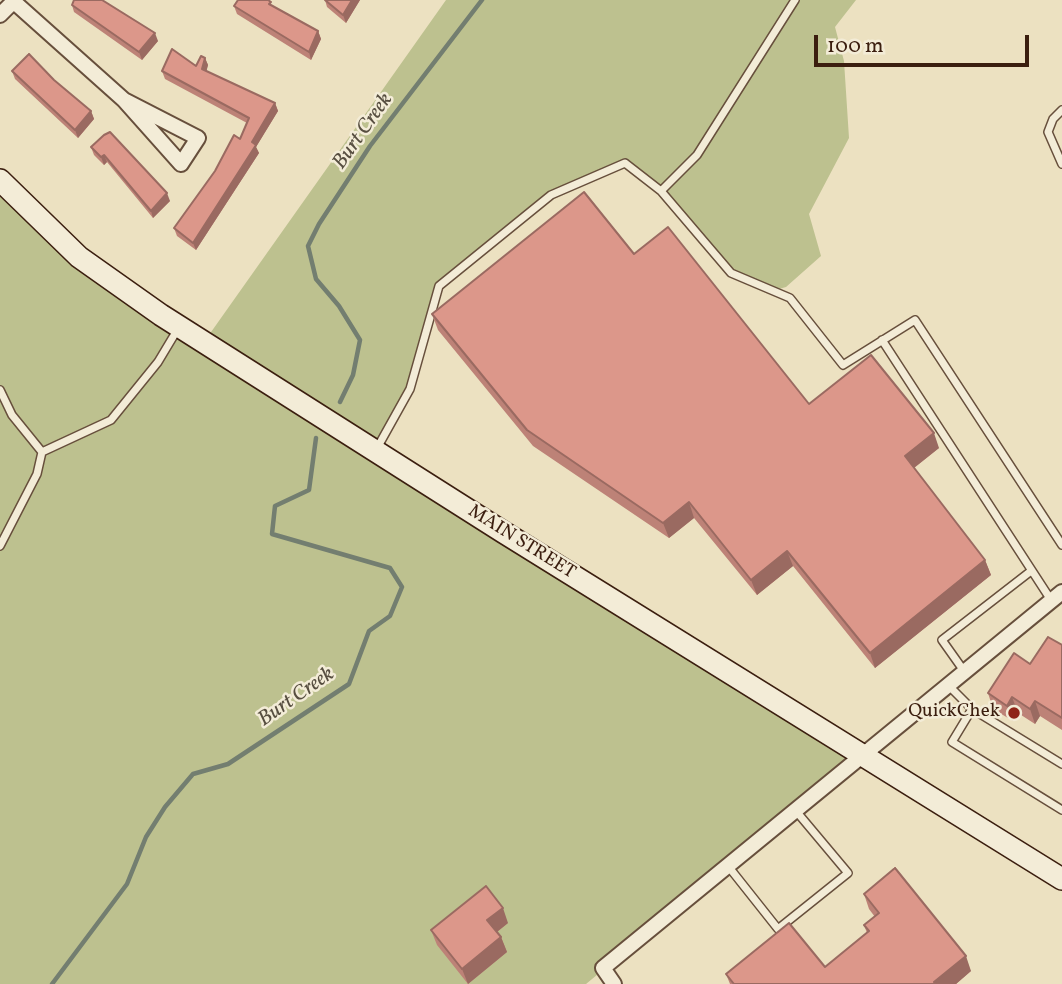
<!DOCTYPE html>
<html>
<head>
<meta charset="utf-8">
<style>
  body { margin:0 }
  #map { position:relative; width:1062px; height:984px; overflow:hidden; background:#ece1c1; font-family:Vollkorn,serif }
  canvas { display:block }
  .scale { position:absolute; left:814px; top:35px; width:215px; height:32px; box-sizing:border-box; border:4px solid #3b1e0f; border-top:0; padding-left:9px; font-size:21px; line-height:24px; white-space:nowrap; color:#3b1e0f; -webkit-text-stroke:5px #f3ecd7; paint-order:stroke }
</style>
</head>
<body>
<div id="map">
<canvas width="1062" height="984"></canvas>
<div class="scale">100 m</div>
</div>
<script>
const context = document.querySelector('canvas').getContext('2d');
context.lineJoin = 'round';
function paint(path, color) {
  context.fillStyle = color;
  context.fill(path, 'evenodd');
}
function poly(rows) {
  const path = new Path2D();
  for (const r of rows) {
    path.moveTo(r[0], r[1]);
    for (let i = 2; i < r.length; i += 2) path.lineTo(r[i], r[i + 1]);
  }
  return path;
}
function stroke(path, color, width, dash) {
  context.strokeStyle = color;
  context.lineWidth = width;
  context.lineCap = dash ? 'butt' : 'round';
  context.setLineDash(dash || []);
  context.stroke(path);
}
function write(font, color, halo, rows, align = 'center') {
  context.font = font + ' Vollkorn,serif';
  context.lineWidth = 5;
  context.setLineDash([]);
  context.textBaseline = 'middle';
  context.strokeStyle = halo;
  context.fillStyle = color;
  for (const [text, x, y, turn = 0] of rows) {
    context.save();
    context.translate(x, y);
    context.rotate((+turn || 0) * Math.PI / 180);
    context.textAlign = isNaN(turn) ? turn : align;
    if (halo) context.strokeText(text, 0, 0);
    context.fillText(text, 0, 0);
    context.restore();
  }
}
const green = poly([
  [446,0,856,0,835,27,844,61,849,138,809,214,821,256,786,287,772,291,731,273,661,191,625,163,551,195,439,286,410,389,376,450,863,755,586,984,0,984,0,177,79,257,204,342]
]);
const stream = poly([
  [340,402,353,375,360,340,339,306,316,279,308,246,319,224,370,146,482,0],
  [52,984,127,884,146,837,165,807,193,774,228,764,349,684,369,631,390,616,402,587,390,568,272,534,275,506,309,490,316,438]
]);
const service = poly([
  [1062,110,1053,119,1048,132,1062,164],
  [661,191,697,155,795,0],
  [882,340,1051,600],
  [0,390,12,415,42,452,37,474,0,546],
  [376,450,410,389,439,286,551,195,625,163,661,191,731,273,790,298,843,365,915,320,1062,545],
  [42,452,111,420,158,362,179,327],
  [964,671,942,640,1031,571],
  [948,685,972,709,1062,764],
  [972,709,952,742,1062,810],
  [728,866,778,929,848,873,796,811]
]);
const minor = poly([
  [12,0,124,100,181,164,198,138,124,100],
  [0,15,15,0],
  [614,984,603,968,1062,592]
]);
const secondary = poly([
  [0,180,79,257,161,315,503,532,1062,879]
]);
const wall = poly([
  [325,0,360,0,346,23,327,7],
  [72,5,158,41,142,60,74,12],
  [234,6,272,6,318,31,321,39,311,60,237,14],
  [205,58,208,65,206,71,275,103,278,111,256,147,259,153,196,250,177,236,174,228,240,139,247,123,165,79,162,71,196,66],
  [12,71,54,80,91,111,94,119,78,138,15,79],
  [91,147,170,201,153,218,107,162,104,165,94,155],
  [634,254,809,404,939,448,914,468,985,560,991,575,875,668,793,566,757,595,694,518,669,538,533,446,438,330,432,314],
  [1062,645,1062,730,1040,716,1035,724,1018,713,1013,721,993,709,988,693],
  [864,894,971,971,956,984,730,984,726,974,825,967,867,933,864,925,875,917,869,909],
  [508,923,497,932,501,937,507,952,468,984,437,945,431,930]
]);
const shadedWall = poly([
  [352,0,360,0,346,23,343,15],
  [318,31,321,39,311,60,309,52],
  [155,33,158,41,142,60,139,52],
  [205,58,208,65,205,77,202,69],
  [275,103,278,111,256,147,259,153,196,250,193,243],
  [91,111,94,119,78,138,75,130],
  [104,155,107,162,104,165,101,157],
  [167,193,170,201,153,218,151,211],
  [934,433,939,448,910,471,905,456],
  [689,502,694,518,669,538,663,523],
  [787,551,793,566,757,595,751,580],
  [985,560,991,575,875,668,870,653],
  [1012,697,1018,713,1013,721,1007,706],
  [1035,701,1040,716,1035,724,1030,709],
  [503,908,508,923,493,935,487,920],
  [501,937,507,952,468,984,462,969],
  [966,956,971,971,956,984,935,984,934,982]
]);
const building = poly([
  [74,0,102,0,155,33,139,52,72,5,74,0],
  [238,0,268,0,271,2,269,4,318,31,309,52,234,6,238,0],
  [325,0,352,0,343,15,325,0],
  [172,49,196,66,201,56,205,58,202,69,275,103,252,142,256,145,193,243,174,228,215,171,234,135,240,139,249,118,162,71,172,49],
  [29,54,54,80,91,111,75,130,12,71,29,54],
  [110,132,167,193,151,211,104,155,101,157,91,147,104,135,110,132],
  [584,192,634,254,668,227,809,404,871,355,934,433,905,456,985,560,870,653,787,551,751,580,689,502,663,523,527,430,432,314,584,192],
  [1048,637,1062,645,1062,718,1035,701,1030,709,1012,697,1007,706,988,693,1014,653,1030,664,1048,637],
  [895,868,966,956,934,982,936,984,734,984,726,974,789,923,825,967,869,931,864,925,879,913,864,894,895,868],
  [486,886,503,908,487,920,501,937,462,969,431,930,486,886]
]);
const markers = [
  [1014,713,7,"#8f2418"]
];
const streetNames = [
  ["MAIN STREET",521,543,32]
];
const poiNames = [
  ["QuickChek",1000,713]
];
const waterNames = [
  ["Burt Creek",364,132,-55],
  ["Burt Creek",297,698,-35]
];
paint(green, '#bdc18f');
stroke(stream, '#737e70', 4.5);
stroke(service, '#674f3c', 10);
stroke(minor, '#674f3c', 18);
stroke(secondary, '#3b1e0f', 24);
stroke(service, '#f3ecd7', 7);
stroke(minor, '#f3ecd7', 14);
stroke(secondary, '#f3ecd7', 21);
paint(wall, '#bd8277');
paint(shadedWall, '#9a6a61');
paint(building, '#dc978a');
stroke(building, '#9a6a61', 2);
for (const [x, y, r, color] of markers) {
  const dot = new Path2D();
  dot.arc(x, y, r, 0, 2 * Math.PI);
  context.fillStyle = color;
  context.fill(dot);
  stroke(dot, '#f3ecd7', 2.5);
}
write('19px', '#3b1e0f', '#f3ecd7', streetNames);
write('19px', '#3b1e0f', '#f3ecd7', poiNames, 'right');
write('italic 21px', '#574e40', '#f3ecd7', waterNames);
</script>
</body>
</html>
